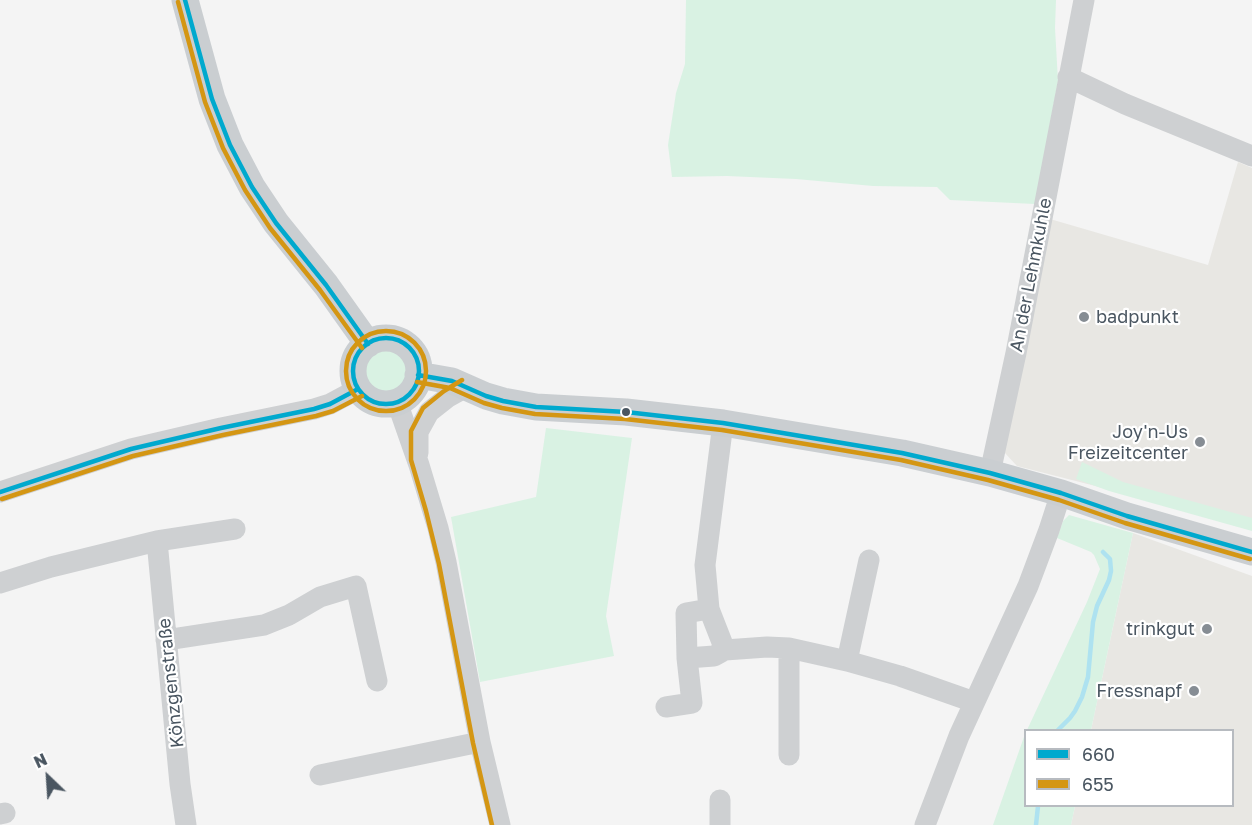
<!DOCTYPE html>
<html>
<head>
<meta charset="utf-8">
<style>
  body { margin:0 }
  #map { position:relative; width:1252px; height:825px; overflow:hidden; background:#f4f4f4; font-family:"Golos Text",sans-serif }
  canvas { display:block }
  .legend { position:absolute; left:1024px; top:729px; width:210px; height:78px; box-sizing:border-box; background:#fff; border:2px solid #b7bbc0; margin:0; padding:8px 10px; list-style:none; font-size:18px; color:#4a5661 }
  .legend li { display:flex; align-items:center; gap:12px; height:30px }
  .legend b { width:30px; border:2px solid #b7bbc0 }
  .north { position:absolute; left:18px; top:747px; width:60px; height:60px; -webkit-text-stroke:4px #fff; paint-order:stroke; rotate:335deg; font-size:16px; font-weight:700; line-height:24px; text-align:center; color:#4a5661 }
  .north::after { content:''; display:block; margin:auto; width:21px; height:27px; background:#4a5661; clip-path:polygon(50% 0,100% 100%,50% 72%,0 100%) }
</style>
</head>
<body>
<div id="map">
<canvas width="1252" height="825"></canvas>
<ul class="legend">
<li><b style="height:8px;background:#00a9ce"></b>660</li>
<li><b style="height:8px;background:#d49613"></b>655</li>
</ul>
<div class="north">N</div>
</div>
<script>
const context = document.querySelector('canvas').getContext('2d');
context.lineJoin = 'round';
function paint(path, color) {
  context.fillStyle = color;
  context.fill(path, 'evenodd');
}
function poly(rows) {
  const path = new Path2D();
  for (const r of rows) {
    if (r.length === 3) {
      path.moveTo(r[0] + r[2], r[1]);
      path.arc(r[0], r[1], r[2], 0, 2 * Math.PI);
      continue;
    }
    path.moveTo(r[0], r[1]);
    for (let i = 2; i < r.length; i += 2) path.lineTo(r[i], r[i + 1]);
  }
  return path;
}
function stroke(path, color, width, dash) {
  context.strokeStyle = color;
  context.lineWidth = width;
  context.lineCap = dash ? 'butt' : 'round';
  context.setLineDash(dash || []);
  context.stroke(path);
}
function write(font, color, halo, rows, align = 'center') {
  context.font = font + ' "Golos Text",sans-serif';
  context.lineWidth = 4.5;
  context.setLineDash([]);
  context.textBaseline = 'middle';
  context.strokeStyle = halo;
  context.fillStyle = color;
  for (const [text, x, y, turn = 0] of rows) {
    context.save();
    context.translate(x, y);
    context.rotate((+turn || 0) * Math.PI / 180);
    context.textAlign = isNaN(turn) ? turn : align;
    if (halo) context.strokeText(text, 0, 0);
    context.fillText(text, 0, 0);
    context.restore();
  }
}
const commercial = poly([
  [1238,162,1252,168,1252,526,1017,466,1004,452,1050,219,1208,265],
  [1133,533,1252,576,1252,825,1071,825,1075,806,1232,806,1232,730,1091,730]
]);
const green = poly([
  [686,0,1056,0,1055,28,1058,81,1035,204,950,200,937,187,873,186,796,179,727,176,672,177,668,145,676,93,685,64],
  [386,371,23],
  [546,428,632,438,606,616,614,656,480,682,451,517,536,497],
  [1082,462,1123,482,1252,518,1252,531,1109,491,1076,479],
  [1069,515,1133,533,1091,730,1027,730,1087,602,1100,569,1094,555,1091,552,1057,538,1063,521],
  [1025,734,1026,806,1075,806,1071,825,993,825]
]);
const stream = poly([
  [1058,730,1070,718,1075,711,1082,697,1088,677,1093,622,1097,606,1109,580,1111,571,1110,559,1103,552],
  [1036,825,1038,806]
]);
const minor = poly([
  [1068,77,1125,104,1252,156],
  [397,402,419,465,438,528,446,562,480,742,500,825],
  [723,423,705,565,709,609,725,650,767,647,789,648,847,661,900,676,974,702],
  [418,453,418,432,429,412,448,397,466,387],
  [990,473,1016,353,1084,0],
  [0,492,131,449,221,428,314,409,330,404,358,389],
  [0,583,51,567,157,541],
  [709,609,686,613,687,658,714,656,725,650],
  [166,640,264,625,289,615,320,597,356,586,377,681],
  [789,648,789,755],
  [847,661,869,560],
  [666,707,692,703,687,658],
  [320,775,480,742],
  [720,800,720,825],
  [0,814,5,813],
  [186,825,180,784,157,541,235,529],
  [925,825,959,736,1028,586,1049,530,1061,493]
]);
const major = poly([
  [185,0,212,99,230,145,252,187,276,223,326,285,368,344],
  [386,371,33],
  [418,375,452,381,486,396,503,401,536,407,626,412,723,423,902,453,990,473,1061,493,1127,516,1252,552]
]);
const bus1 = poly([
  [185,0,212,99,230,145,252,187,276,223,326,285,368,344],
  [386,371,33],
  [418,375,452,381,486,396,503,401,536,407,626,412,723,423,902,453,990,473,1061,493,1127,516,1252,552],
  [0,492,131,449,221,428,314,409,330,404,358,389]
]);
const bus2 = poly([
  [178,2,205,102,223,148,245,190,270,228,320,290,362,348],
  [386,371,40],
  [462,380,444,391,423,408,411,431,411,460,426,511,439,564,473,743,492,825],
  [417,382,450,388,484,403,502,408,535,414,625,419,722,430,901,460,988,480,1059,500,1125,523,1250,559],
  [2,499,133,456,223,435,316,416,333,411,362,396]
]);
const markers = [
  [1084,317,6,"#868d94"],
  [626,412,5,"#4a5661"],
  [1200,442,6,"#868d94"],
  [1207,629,6,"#868d94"],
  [1194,691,6,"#868d94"]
];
const streetNames = [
  ["An der Lehmkuhle",1031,275,-79],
  ["Könzgenstraße",171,683,-96]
];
const poiNames = [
  ["badpunkt",1096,317,"left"],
  ["Joy'n-Us",1188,432],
  ["Freizeitcenter",1188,453],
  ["trinkgut",1195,629],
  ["Fressnapf",1182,691]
];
paint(commercial, '#e8e7e3');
paint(green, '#d9f2e3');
stroke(stream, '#aee2f0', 4.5);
stroke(minor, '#ced0d2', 21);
stroke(major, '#caced1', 27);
stroke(bus1, '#00a9ce', 4.5);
stroke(bus2, '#d49613', 4.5);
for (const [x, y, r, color] of markers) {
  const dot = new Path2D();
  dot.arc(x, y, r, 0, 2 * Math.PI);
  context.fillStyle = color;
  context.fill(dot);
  stroke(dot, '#fff', 2);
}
write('18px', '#4a5661', '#fff', streetNames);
write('18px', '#4a5661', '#fff', poiNames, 'right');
</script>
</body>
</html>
